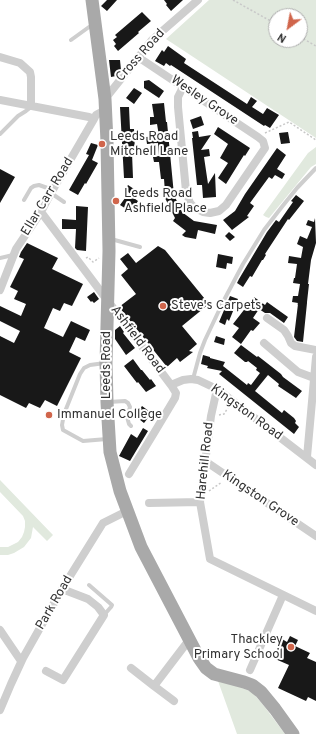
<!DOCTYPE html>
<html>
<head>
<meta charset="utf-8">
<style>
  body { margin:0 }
  #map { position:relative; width:316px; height:734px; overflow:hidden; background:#fff; font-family:Overpass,sans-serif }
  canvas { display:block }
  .north { position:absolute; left:268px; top:8px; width:40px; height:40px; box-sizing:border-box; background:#fff; border:1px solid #adadad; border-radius:50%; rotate:212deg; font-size:11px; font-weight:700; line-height:16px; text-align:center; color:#313131 }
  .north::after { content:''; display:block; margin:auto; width:14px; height:18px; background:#d0654b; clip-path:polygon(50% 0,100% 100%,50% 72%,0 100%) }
</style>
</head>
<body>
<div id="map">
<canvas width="316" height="734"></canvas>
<div class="north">N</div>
</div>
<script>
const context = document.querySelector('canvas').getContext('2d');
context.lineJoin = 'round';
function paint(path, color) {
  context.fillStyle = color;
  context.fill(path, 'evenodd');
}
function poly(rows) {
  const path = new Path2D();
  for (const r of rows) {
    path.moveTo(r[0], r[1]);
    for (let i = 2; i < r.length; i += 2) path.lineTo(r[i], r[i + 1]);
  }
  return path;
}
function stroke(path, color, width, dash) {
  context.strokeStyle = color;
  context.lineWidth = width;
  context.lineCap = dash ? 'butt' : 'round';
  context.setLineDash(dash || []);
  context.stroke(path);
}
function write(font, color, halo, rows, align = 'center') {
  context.font = font + ' Overpass,sans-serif';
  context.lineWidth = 4;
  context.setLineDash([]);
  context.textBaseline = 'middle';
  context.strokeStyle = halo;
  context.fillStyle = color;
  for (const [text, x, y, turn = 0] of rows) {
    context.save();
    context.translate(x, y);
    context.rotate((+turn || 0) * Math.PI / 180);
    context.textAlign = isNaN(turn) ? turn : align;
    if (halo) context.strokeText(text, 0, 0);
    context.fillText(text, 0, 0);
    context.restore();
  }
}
const green = poly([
  [209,0,316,0,316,138,166,39],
  [276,16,300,16,300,40,276,40],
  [316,147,316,164,311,167,269,218,266,217,263,215,308,153],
  [0,480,53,535,47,541,33,527,31,538,24,547,14,553,8,555,0,555,0,547,8,547,18,542,22,537,24,532,25,527,25,521,23,516,0,492],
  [218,681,237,685,253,693,264,706,285,734,237,734]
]);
const building = poly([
  [107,0,117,0,107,11,101,6],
  [164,0,183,0,171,11,166,5,167,4],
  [142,12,151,21,138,32,139,33,118,51,114,46,116,44,113,40,117,37,115,35],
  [168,46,186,59,184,63,247,104,251,97,257,101,252,107,263,114,267,108,279,115,270,128,265,125,264,126,171,65,170,66,166,63,164,66,155,61,162,50,164,52],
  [109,60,120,60,121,70,116,76,111,77],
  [149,80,164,91,159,98,144,88,144,81],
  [134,88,142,93,134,104,126,98],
  [164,103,166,122,167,122,174,195,182,212,194,221,217,225,215,234,198,230,196,239,185,237,182,235,186,231,173,221,175,218,162,192,165,192,164,179,161,179,159,162,154,162,153,157,159,156,158,143,147,144,146,137,159,136,157,124,150,125,150,117,154,117,152,104],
  [120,107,129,107,130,129,134,129,135,153,132,153,133,178,124,178],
  [201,116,204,125,193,129,190,120],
  [218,127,250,148,245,156,244,155,226,184,218,178,228,163,220,158,228,144,214,134],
  [198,131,199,137,211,135,201,150,209,149,210,156,204,157,208,184,215,173,216,197,203,198,202,185,197,185,192,138,193,138,192,132],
  [288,132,290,143,281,144,279,133],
  [91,143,98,145,92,160,98,163,86,184,85,183,78,195,69,190,89,155,86,154],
  [277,148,286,155,277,169,285,174,282,179,275,175,272,179,269,177,250,203,254,206,247,216,249,217,232,230,223,220,235,211,245,194],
  [0,169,15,177,0,203],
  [128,185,134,189,131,194,125,190],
  [128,194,138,201,131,212,120,205],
  [296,195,304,201,289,220,288,219,265,254,266,255,263,260,262,260,252,277,250,276,243,287,237,283,239,279,267,232,276,220,279,222,293,202,291,201],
  [76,206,88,207,86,251,77,250,75,248,76,229,62,229,62,219,76,220],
  [315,218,316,243,311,260,308,284,309,284,307,302,307,303,303,342,297,341,294,337,298,304,297,305,298,303,292,302,293,296,298,296,300,284,293,283,294,278,295,278,297,264,288,263,289,256,301,258,303,247,297,244,300,236,307,239,312,227,306,225,308,220,314,222],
  [229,232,235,237,230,241,225,236],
  [27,243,58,258,52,269,83,284,72,306,64,303,60,311,53,308,44,328,63,337,71,321,90,330,85,341,76,337,69,352,81,358,57,406,45,400,40,408,29,403,26,408,0,395,0,336,14,343,20,331,0,321,0,306,21,316,26,304,14,299,18,291,10,287,24,259,19,257,21,252],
  [158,246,165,250,209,304,182,326,197,344,189,351,193,352,180,362,177,358,167,367,119,307,136,294,121,275,128,269,120,259,128,253,136,263],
  [218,254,233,257,232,264,227,263,226,269,216,267],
  [94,292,99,299,94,303,92,301,91,302,87,297],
  [230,296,238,299,229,321,227,319,225,325,219,322],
  [254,297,265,305,267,302,288,317,284,323,270,313,265,313,259,309,253,318,260,323,253,331,251,330,241,344,232,337,239,328,233,324],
  [120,326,124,332,123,333,135,348,126,355,115,339,115,330],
  [216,336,225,339,224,345,214,342],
  [241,345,257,357,258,356,281,374,283,377,302,391,296,398,278,386,279,384,268,375,255,391,282,413,284,410,294,418,296,421,295,423,299,427,294,434,219,374,222,371,207,368,208,366,201,364,203,355,210,357,210,358,225,362,223,366,247,385,248,383,251,385,260,373,256,370,257,368,248,361,247,362,245,362,234,353],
  [133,359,141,370,142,370,150,380,151,379,156,386,146,392,138,382,137,383,124,366],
  [142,406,157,417,153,421,148,418,144,423,135,416],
  [143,428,148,431,130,461,119,456,131,434,137,438],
  [290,636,298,640,295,646,310,653,307,658,316,662,316,701,308,697,306,701,278,688,289,665,273,658,282,639,287,642]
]);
const path = poly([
  [233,0,276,24],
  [300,37,316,46],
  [265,133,289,122,316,140],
  [86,258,88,257,93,262,99,258],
  [219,415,224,414,229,406],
  [209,491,222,482]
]);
const service = poly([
  [71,40,89,27,94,25],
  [0,134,18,116,26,111,31,107],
  [51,193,64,202],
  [24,200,31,188,34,186,39,185,53,190],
  [111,239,140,247],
  [0,258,13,255],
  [105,363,90,365,84,368,80,374,64,414,62,425,63,430,83,441,107,439],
  [193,379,200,353,205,340,223,302,243,264,264,230,281,208,297,188,316,168],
  [109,402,125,401,128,403,130,407,127,417,129,424,131,426],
  [89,585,112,605,111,607,104,615]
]);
const minor = poly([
  [0,57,20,63,30,72,31,77,31,106],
  [138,57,258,137,263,141,265,148,226,205,219,211,210,213,203,212,195,208,190,203,186,191,178,107,178,97,183,87],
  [105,99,152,40,198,0],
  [0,100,89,117,94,119],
  [41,212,171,385,176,393,175,398,154,433,129,474],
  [0,290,16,249,41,212,51,193,94,119,96,115,105,110],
  [267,318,284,330,288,336,291,343,295,346,316,350],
  [264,343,298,372,314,378],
  [171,385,183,380,191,379,198,380,217,389,316,465],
  [217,389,211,416,200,502,210,559,316,611],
  [307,457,316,357],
  [205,461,316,536],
  [149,503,200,502],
  [0,630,21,661],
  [131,668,154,686,189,640],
  [250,670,283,595],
  [46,671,63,680,104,615,98,607,88,599,62,589],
  [154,686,174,701],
  [0,710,11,684,23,658,62,589,103,523,127,511]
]);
const primary = poly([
  [92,0,105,99,107,142,109,251,106,363,107,402,110,452,120,491,141,547,199,658,206,668,214,674,244,682,252,685,261,692,275,709,293,734]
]);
const markers = [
  [102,144,4,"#d0654b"],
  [116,201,4,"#d0654b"],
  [163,306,4,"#d0654b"],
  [49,415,4,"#d0654b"],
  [291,647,4,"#d0654b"]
];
const streetNames = [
  ["Cross Road",141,56,-48],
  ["Wesley Grove",204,101,34],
  ["Ellar Carr Road",48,197,-59],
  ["Ashfield Road",137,340,53],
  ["Leeds Road",107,365,-90],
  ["Kingston Road",246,413,36],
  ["Harehill Road",206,461,-84],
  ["Kingston Grove",260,499,34],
  ["Park Road",55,603,-60]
];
const poiNames = [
  ["Leeds Road",110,137],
  ["Mitchell Lane",110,152],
  ["Leeds Road",124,194],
  ["Ashfield Place",124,209],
  ["Steve's Carpets",171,306],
  ["Immanuel College",57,415],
  ["Thackley",283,640,"right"],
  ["Primary School",283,655,"right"]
];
paint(green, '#e1e9de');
paint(building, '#181818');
stroke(path, '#c8c8c8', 1.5, [2, 2]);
stroke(service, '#cecece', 4);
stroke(minor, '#cecece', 8);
stroke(primary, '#a9a9a9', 13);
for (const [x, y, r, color] of markers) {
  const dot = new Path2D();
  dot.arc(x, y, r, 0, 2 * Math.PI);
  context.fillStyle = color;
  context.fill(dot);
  stroke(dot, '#fff', 1.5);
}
write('13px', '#313131', '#fff', streetNames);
write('13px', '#313131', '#fff', poiNames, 'left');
</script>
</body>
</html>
